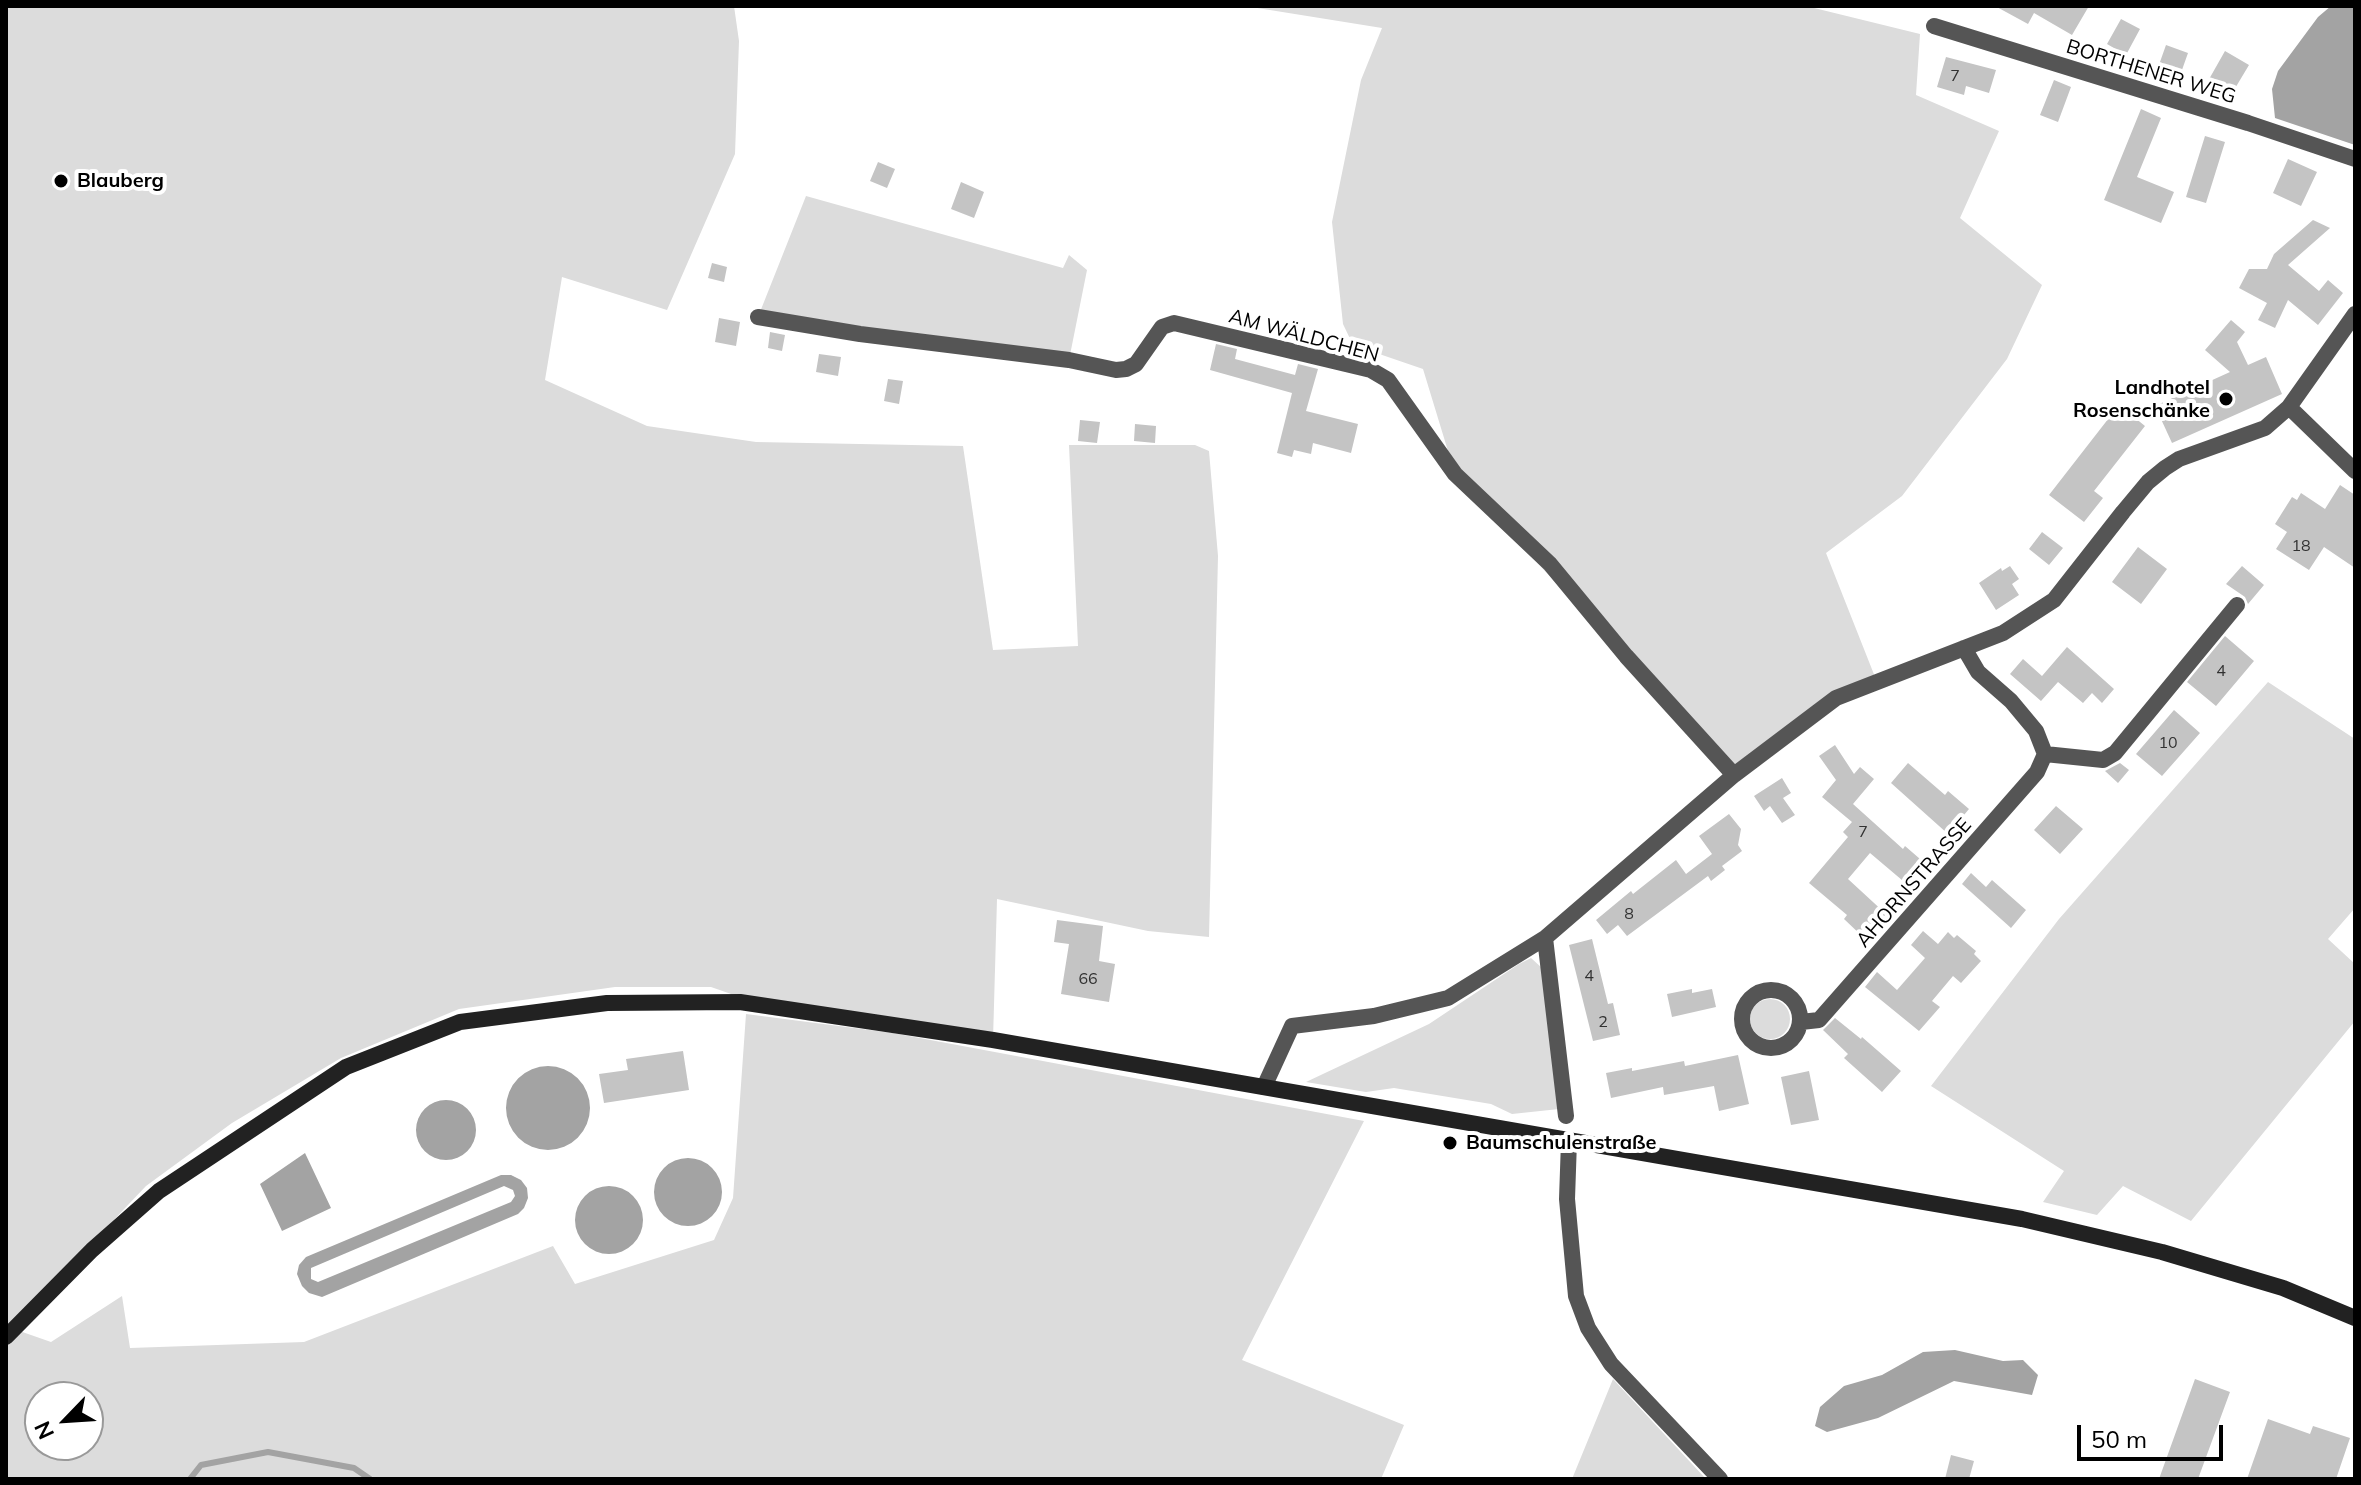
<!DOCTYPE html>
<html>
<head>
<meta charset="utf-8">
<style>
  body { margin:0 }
  #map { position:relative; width:2361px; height:1485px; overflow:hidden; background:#fff; font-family:Mulish,sans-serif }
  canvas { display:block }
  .frame { position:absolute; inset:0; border:8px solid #000; pointer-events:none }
  .north { position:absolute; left:24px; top:1381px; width:80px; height:80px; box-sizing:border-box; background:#fff; border:2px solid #999; border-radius:50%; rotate:245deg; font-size:22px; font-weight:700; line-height:32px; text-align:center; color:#000 }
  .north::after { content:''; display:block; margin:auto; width:28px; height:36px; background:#000; clip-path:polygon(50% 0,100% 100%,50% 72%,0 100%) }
  .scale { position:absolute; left:2077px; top:1425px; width:146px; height:36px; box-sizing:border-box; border:4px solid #000; border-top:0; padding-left:10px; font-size:24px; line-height:28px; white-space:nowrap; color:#000; -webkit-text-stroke:6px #fff; paint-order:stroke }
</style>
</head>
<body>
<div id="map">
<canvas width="2361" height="1485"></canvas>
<div class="frame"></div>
<div class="north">N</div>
<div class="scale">50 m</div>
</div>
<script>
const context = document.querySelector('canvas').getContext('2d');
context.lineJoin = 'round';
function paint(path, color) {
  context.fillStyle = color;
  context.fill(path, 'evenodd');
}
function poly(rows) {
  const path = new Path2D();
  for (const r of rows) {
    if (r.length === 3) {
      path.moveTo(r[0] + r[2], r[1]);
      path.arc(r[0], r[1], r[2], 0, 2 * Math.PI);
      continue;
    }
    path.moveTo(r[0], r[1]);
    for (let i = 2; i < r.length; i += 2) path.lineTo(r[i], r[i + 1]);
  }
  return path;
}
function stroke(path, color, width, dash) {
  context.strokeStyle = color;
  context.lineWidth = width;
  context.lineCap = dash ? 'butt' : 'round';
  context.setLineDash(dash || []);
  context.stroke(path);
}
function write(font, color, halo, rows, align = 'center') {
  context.font = font + ' Mulish,sans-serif';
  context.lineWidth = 8;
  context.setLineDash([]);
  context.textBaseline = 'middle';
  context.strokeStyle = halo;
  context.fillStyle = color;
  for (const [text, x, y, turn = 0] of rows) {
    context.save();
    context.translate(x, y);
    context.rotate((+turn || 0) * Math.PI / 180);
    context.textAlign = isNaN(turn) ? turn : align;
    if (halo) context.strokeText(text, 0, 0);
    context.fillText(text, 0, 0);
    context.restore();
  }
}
const green = poly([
  [6,6,734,6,739,41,735,154,667,310,562,277,545,380,647,426,756,442,963,446,993,650,1078,646,1069,445,1195,445,1209,451,1218,556,1209,937,1148,931,997,899,993,1040,757,1003,711,987,615,987,459,1009,341,1058,232,1123,146,1186,11,1328,51,1342,122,1296,130,1348,304,1342,553,1246,575,1284,714,1240,733,1198,746,1014,893,1033,1364,1121,1242,1360,1404,1425,1381,1479,6,1479],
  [40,1397,88,1397,88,1445,40,1445],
  [1245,6,1806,6,1920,34,1916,95,1999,131,1960,218,2042,285,2007,359,1902,496,1826,553,1877,682,1836,698,1734,775,1455,474,1423,369,1353,345,1343,324,1332,222,1361,80,1382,28],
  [806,196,1063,268,1069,255,1087,270,1069,360,758,317],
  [2268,682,2355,739,2355,908,2328,939,2355,964,2355,1021,2191,1221,2123,1186,2097,1215,2043,1202,2064,1171,1931,1086,2059,919],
  [1531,958,1542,968,1559,1109,1512,1114,1491,1104,1394,1088,1366,1092,1306,1082,1429,1024,1519,964],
  [1770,1019,20],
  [1613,1379,1706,1479,1572,1479]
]);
const water = poly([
  [2331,6,2355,6,2355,145,2275,118,2272,89,2278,71,2318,17],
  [548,1108,42],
  [446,1130,30],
  [305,1153,331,1208,282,1231,260,1184],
  [688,1192,34],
  [501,1175,511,1175,521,1180,527,1188,528,1198,524,1208,518,1214,322,1297,309,1293,302,1286,297,1274,299,1265,306,1257],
  [504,1186,513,1190,515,1196,511,1202,318,1282,311,1279,311,1268],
  [609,1220,34],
  [1955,1350,2003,1361,2023,1360,2038,1375,2032,1395,1954,1381,1878,1418,1827,1432,1815,1426,1820,1407,1844,1386,1882,1375,1923,1352]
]);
const stream = poly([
  [190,1479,201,1465,268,1452,354,1468,370,1479]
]);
const building = poly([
  [1995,6,2089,6,2072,35,2034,13,2028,24],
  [2121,19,2140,29,2126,55,2107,44],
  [2166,45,2188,53,2177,84,2155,76],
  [2225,51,2249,65,2231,95,2208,81],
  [1946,57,1996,70,1989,93,1966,86,1964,95,1937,87],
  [2054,80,2071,87,2058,122,2040,115],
  [2141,109,2161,118,2137,177,2174,192,2161,223,2104,200],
  [2205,136,2225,142,2206,203,2186,197],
  [2288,159,2317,172,2301,206,2273,193],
  [878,162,895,169,887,188,870,181],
  [961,182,984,192,974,218,951,209],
  [2313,220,2330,228,2288,265,2319,291,2328,280,2343,293,2318,325,2288,300,2275,328,2258,320,2267,303,2239,288,2249,269,2267,269,2274,254],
  [712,263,727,267,724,282,708,278],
  [719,318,740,322,736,346,715,342],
  [2231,320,2245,332,2237,342,2248,365,2266,357,2282,394,2172,443,2155,406,2230,372,2205,350],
  [770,332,785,335,782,351,768,348],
  [1216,344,1237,349,1235,359,1295,375,1298,364,1318,369,1306,411,1358,424,1351,453,1313,443,1311,454,1294,450,1292,457,1277,453,1292,393,1210,370],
  [819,354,841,357,838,376,816,372],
  [888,379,903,381,899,404,884,401],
  [2119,405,2145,426,2094,491,2103,498,2084,522,2049,495],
  [1080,420,1100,422,1097,443,1078,441],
  [1135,424,1156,426,1155,443,1134,441],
  [2340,485,2355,495,2355,568,2324,547,2309,570,2276,549,2287,532,2275,524,2292,497,2297,500,2301,493,2325,509],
  [2042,532,2063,548,2049,565,2029,549],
  [2138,547,2167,569,2141,604,2112,582],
  [2010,566,2019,579,2012,584,2019,595,1996,610,1979,583,2001,568,2002,571],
  [2242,566,2264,585,2248,604,2245,597,2226,584],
  [2225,636,2254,661,2216,706,2187,682],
  [2067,647,2114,689,2102,703,2092,693,2083,703,2058,682,2041,701,2010,674,2023,659,2042,676],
  [2174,710,2200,733,2162,776,2136,754],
  [1835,745,1854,774,1860,767,1874,779,1853,804,1903,849,1905,846,1927,865,1909,886,1870,853,1848,879,1886,914,1864,938,1844,919,1847,915,1809,883,1848,837,1843,832,1852,822,1822,797,1836,780,1819,756],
  [1908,763,1945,795,1948,791,1969,809,1948,834,1891,783],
  [2120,763,2129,770,2118,783,2105,771],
  [1782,778,1791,793,1783,798,1795,815,1782,823,1770,806,1764,811,1754,796],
  [2056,806,2083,829,2060,854,2034,830],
  [1729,814,1741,829,1738,845,1742,851,1722,866,1725,870,1711,881,1708,876,1627,936,1618,925,1607,934,1596,920,1631,891,1633,894,1676,860,1686,874,1712,854,1699,836],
  [1971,873,1986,887,1992,880,2026,910,2011,928,1962,884],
  [1057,920,1103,926,1099,961,1115,964,1109,1002,1061,994,1069,944,1054,942],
  [1923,931,1938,944,1948,932,1954,938,1957,935,1976,951,1974,954,1981,961,1961,983,1953,976,1932,1001,1940,1007,1919,1031,1865,987,1877,972,1897,990,1925,958,1911,945],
  [1592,939,1608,1004,1613,1003,1620,1035,1593,1041,1569,945],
  [1692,989,1692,993,1712,989,1716,1007,1672,1017,1667,994],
  [1835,1018,1861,1039,1862,1037,1901,1071,1882,1092,1844,1058,1848,1054,1823,1030],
  [683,1051,689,1090,604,1103,599,1074,628,1070,626,1059],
  [1738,1055,1749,1104,1719,1111,1714,1086,1664,1095,1663,1087,1611,1098,1606,1073,1632,1068,1632,1071,1684,1061,1685,1066],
  [1809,1071,1819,1120,1791,1125,1781,1077],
  [2195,1379,2230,1392,2198,1479,2159,1479],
  [2268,1419,2310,1434,2313,1426,2350,1438,2336,1479,2247,1479],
  [1951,1455,1974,1461,1969,1479,1945,1479]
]);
const minor = poly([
  [1934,26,2248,123,2355,159],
  [758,317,860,334,1069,360,1116,370,1126,369,1136,364,1162,327,1174,323,1371,370,1388,380,1455,474,1550,564,1626,656,1734,775],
  [2289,407,2355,471],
  [2045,754,2103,760,2115,753,2237,605],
  [1545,938,1566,1116],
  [1771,1019,29],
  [1801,1022,1819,1020,2037,772,2045,754,2036,731,2011,701,1978,672,1964,648],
  [1264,1087,1292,1026,1374,1016,1448,998,1545,938,1734,775,1836,698,2003,633,2054,600,2123,512,2148,482,2165,468,2179,459,2265,428,2289,407,2355,314],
  [1569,1141,1567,1199,1576,1296,1588,1328,1611,1364,1720,1479]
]);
const secondary = poly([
  [6,1337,92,1250,159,1191,346,1067,460,1022,607,1003,740,1002,993,1040,2022,1219,2162,1252,2283,1288,2355,1318]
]);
const markers = [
  [61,181,8,"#000"],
  [2226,399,8,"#000"],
  [1450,1143,8,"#000"]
];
const numberNames = [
  ["7",1955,76],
  ["18",2301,546],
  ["4",2221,671],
  ["10",2168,743],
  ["7",1863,832],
  ["8",1629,914],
  ["4",1589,976],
  ["66",1088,979],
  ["2",1603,1022]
];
const streetNames = [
  ["BORTHENER WEG",2151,72,17],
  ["AM WÄLDCHEN",1304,336,15],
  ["AHORNSTRASSE",1914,883,-49]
];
const poiNames = [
  ["Blauberg",77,181],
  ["Landhotel",2210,388,"right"],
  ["Rosenschänke",2210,411,"right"],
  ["Baumschulenstraße",1466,1143]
];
paint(green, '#dcdcdc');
paint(water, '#a3a3a3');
stroke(stream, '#a3a3a3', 6);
paint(building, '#c4c4c4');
stroke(minor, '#555', 16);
stroke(secondary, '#222', 16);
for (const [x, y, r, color] of markers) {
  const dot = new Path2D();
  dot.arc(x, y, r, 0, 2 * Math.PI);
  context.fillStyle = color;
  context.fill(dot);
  stroke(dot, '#fff', 3);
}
write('16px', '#313131', null, numberNames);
write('20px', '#000', '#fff', streetNames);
write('bold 20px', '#000', '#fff', poiNames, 'left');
</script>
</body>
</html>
